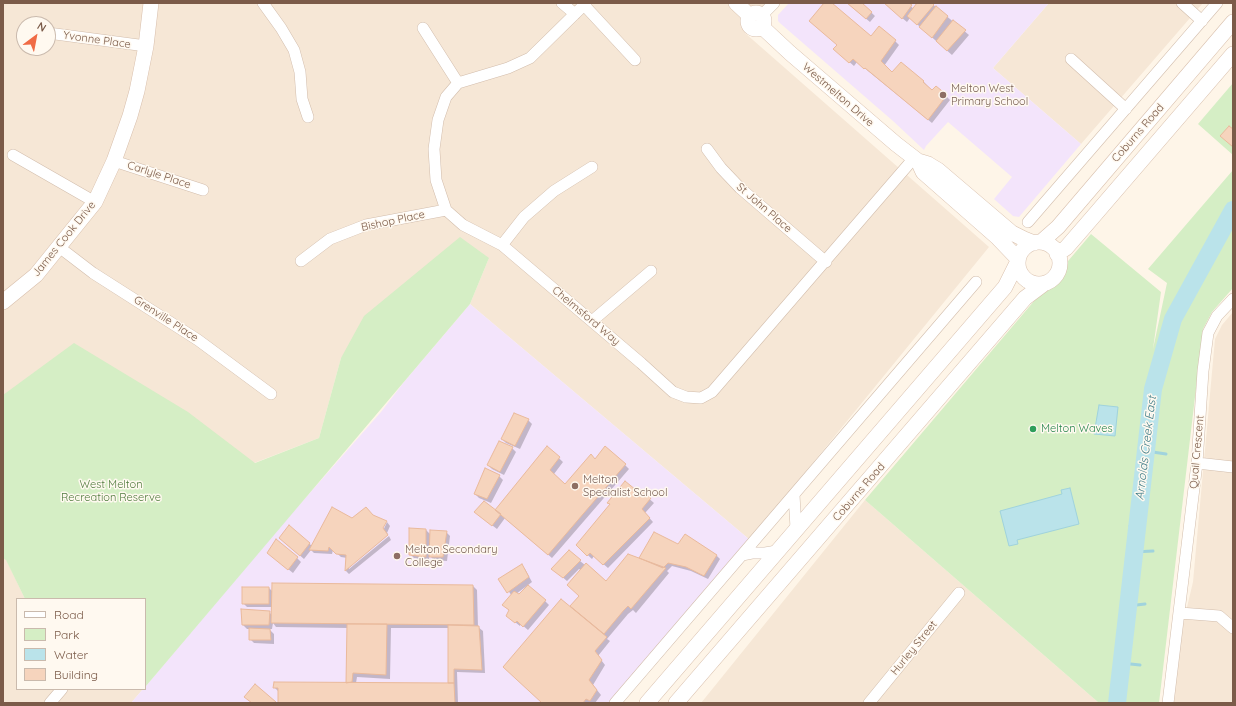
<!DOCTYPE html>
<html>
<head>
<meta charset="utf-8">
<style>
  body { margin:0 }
  #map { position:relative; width:1236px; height:706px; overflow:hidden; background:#fef5e8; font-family:Quicksand,sans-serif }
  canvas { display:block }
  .frame { position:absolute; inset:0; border:4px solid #7b5b49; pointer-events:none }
  .legend { position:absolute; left:16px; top:598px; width:130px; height:92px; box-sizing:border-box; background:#fff9f0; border:1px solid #cabaad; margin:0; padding:5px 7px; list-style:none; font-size:12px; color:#7b5b49 }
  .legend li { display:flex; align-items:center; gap:8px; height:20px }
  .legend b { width:20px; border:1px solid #cabaad }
  .north { position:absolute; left:16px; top:16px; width:40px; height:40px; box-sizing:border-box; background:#fff9f0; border:1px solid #cabaad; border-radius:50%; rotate:32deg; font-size:11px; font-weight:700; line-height:16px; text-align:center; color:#7b5b49 }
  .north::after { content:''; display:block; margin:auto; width:14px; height:18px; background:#f06b45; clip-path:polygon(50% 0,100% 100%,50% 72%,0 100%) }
</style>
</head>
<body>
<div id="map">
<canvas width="1236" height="706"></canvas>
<div class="frame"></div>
<ul class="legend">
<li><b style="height:5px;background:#fff"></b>Road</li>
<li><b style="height:11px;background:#d5eec5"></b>Park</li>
<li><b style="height:11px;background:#bae3ea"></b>Water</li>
<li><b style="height:11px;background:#f6d4bd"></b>Building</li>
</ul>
<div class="north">N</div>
</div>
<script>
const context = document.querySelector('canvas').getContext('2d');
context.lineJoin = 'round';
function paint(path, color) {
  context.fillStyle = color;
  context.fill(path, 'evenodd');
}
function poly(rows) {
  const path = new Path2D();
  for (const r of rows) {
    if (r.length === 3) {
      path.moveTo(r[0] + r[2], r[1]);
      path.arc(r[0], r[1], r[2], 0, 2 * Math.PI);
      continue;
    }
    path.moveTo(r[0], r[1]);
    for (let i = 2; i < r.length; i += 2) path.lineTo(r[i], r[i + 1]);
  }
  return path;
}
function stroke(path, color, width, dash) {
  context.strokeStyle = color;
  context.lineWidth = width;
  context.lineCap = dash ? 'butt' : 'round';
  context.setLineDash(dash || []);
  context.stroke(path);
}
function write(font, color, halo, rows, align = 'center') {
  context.font = font + ' Quicksand,sans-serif';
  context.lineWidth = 3;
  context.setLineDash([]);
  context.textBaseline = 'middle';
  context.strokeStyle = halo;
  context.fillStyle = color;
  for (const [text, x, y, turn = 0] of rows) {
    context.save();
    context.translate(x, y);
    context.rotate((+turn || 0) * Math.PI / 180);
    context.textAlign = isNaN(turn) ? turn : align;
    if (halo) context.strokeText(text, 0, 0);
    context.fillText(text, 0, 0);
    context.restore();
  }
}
const residential = poly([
  [3,3,773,3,745,33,989,247,750,540,470,304,489,258,341,358,319,438,254,463,3,395],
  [24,24,48,24,48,48,24,48],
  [1049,3,1203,3,1081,144,993,68],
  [1233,312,1233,703,1164,703,1193,582,1215,339,1222,325],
  [865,500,1099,703,701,703],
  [3,558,6,559,25,599,17,599,17,689,143,689,131,703,3,703]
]);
const education = poly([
  [789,3,1049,3,993,68,1081,144,1019,217,1013,216,994,199,1012,177,948,122,926,146,924,150,893,121,781,24,778,21,778,15],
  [470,304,750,540,610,703,131,703,143,689,145,689,145,687,286,520,381,412,404,382]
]);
const green = poly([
  [1233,83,1233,155,1198,124],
  [1233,170,1233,288,1212,312,1203,329,1159,703,1099,703,865,500,1091,234,1161,292,1153,349,1167,283,1148,269],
  [460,237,489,258,470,304,146,686,145,599,25,599,6,560,3,558,3,395,74,343,188,412,255,463,319,438,341,358,364,316]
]);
const water = poly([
  [1099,405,1118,407,1115,436,1094,434,1099,405],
  [1070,488,1079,524,1017,540,1018,544,1009,546,1000,511,1062,494,1061,490,1070,488]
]);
const shadow = poly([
  [825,3,830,3,871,37,895,41,899,45,884,66,893,74,901,63,924,82,932,91,946,96,950,100,932,123,857,62,854,66,839,53,838,45,810,21],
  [847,3,861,3,875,16,870,22],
  [884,3,907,3,914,9,918,3,931,3,969,35,952,55,910,18,907,22],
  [528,420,532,424,520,449,506,443,502,439],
  [500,442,512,448,516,452,504,475,492,469,488,465],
  [548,448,563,462,554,474,565,485,595,460,625,465,629,469,552,558,505,518,497,529,480,516,495,511],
  [499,476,503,480,491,503,479,498,475,494],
  [638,489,654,503,645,513,653,522,608,568,594,556,592,559,577,545],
  [373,517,387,522,385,522,380,532,382,533,387,522,390,526,387,533,388,534,349,566,349,569,389,536,391,540,349,574,346,571,347,558,341,557,333,550,332,554,314,553,311,550,304,559,284,542,290,527,312,546,352,519],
  [426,530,431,535,446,532,450,536,447,561,434,560,429,555,429,560,414,558,410,554],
  [654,534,678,545,716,555,720,559,708,579,691,571,672,566,667,571,669,573,636,613,633,610,628,614,607,639,610,641,598,656,605,665,593,685,601,695,595,703,543,703,570,607,580,596,581,570,579,569,567,581,553,569,580,561,606,582,639,559],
  [272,556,297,558,301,562,293,573],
  [521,565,525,569,532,582,516,594,545,601,549,605,528,630,521,624,520,626,511,619,510,611,503,605,512,596,500,579],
  [473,586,477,590,478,627,483,631,485,673,457,672,458,703,279,703,279,692,274,687,347,683,348,628,276,627,273,623,272,629,269,629,274,634,274,644,254,643,250,639,250,629,247,629,243,625,242,610,269,612,272,615,273,607,247,607,243,603,269,588,273,592],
  [391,628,449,628,449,684,356,683,357,677,390,679]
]);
const stream = poly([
  [1146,451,1166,454],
  [1130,526,1136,537],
  [1134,552,1153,551],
  [1128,606,1145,604],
  [1121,663,1140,665]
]);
const river = poly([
  [1117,703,1153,389,1173,319,1233,210]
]);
const building = poly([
  [824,3,832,3,871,36,879,26,896,40,881,61,892,72,901,62,924,81,923,82,932,90,936,86,947,95,928,120,865,68,864,69,853,59,849,63,833,49,837,45,809,21,824,3],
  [847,3,862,3,872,12,866,19,847,3],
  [884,3,909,3,912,5,902,19,884,3],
  [917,3,932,3,934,5,917,25,907,16,917,3],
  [936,6,948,16,932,38,919,27,936,6],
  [953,20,966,30,947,51,936,41,953,20],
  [1229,126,1233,129,1233,147,1220,136,1229,126],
  [514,413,529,419,515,446,501,439,514,413],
  [499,441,513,447,500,472,487,465,499,441],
  [547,446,560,457,550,470,565,484,591,454,595,459,605,446,626,464,548,555,495,510,547,446],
  [485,468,500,475,487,499,474,494,485,468],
  [625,481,636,490,638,488,651,498,642,509,650,518,603,565,590,553,587,556,576,545,610,504,607,503,625,481],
  [484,501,501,514,492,526,474,512,484,501],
  [332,507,352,518,366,507,373,515,387,521,383,528,388,535,345,571,346,555,336,554,329,547,328,551,309,550,332,507],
  [289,525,310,543,300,556,279,538,289,525],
  [409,528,426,529,426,557,409,555,409,528],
  [430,530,447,531,443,557,429,557,430,530],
  [654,532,678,544,685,534,717,555,704,576,686,567,668,563,663,568,639,558,654,532],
  [276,539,298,557,288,570,267,553,276,539],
  [569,550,581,560,563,578,551,569,569,550],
  [628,554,666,568,631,609,628,606,624,610,604,634,570,606,579,596,567,585,586,563,606,581,628,554],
  [522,564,529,577,507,593,498,579,522,564],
  [272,583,473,585,474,625,271,623,272,583],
  [528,585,546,600,523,627,517,621,515,623,506,616,509,610,502,605,514,591,519,594,528,585],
  [242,587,269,587,269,604,242,604,242,587],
  [561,599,607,637,595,651,602,660,589,680,597,690,590,701,586,699,583,703,542,703,503,667,561,599],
  [241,609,270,611,269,625,242,625,241,609],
  [347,624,387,624,386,675,353,673,352,682,346,683,347,624],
  [448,625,479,626,482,670,454,669,454,683,448,683,448,625],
  [249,628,270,629,271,640,249,640,249,628],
  [274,682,454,683,455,703,278,703,278,688,273,688,274,682],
  [255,684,276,702,275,703,252,703,244,697,255,684]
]);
const street = poly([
  [263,3,281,28,294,50,300,72,302,99,308,117],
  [562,3,575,14],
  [586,3,530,58,508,68,458,83,446,97,438,120,434,149,436,180,446,210,463,225,502,245,641,363,673,392,686,397,701,398,712,392,914,158],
  [1182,3,1202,21],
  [584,5,635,60],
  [761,16,774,3],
  [423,28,458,83],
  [48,33,146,46],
  [1071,59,1126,109],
  [707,149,721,168,740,188,826,262],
  [13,155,95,202],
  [114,161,203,190],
  [1028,222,1217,3],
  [502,245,524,217,554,191,592,167],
  [59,247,93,273,198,340,271,394],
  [301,261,330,239,366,225,446,210],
  [592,321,651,271],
  [1197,463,1233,467],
  [794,495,796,528],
  [742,555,752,553,765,553,777,551],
  [1180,613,1219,616,1233,628],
  [50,703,62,689],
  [615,703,976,282],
  [869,703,959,593],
  [1168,703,1197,463,1203,371,1208,333,1217,316,1233,299]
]);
const secondary = poly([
  [736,3,750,16],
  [756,21,8],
  [761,26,790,53,896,144,918,161,928,164,938,170,1012,233,1024,239,1034,243],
  [918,161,923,172,997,237,1018,259],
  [1041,242,1058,227,1233,22],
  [1039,263,21],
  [1057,254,1066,248,1092,218,1233,54],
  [3,302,36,275,95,202,114,161,130,116,137,91,146,46,151,3],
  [647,703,1005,287,1018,261],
  [676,703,1025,298,1045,283]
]);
const markers = [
  [943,95,4,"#8d6e63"],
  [1033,429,4,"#2e9e5b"],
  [575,486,4,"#8d6e63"],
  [397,556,4,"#8d6e63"]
];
const streetNames = [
  ["Yvonne Place",97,40,8],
  ["Westmelton Drive",838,95,41],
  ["Coburns Road",1138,133,-49],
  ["Carlyle Place",159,175,18],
  ["St John Place",764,208,41],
  ["Bishop Place",393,221,-12],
  ["James Cook Drive",64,239,-51],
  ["Chelmsford Way",586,316,40],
  ["Grenville Place",166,319,33],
  ["Quail Crescent",1197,452,-85],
  ["Coburns Road",859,492,-49],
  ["Hurley Street",914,648,-51]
];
const educationNames = [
  ["Melton West",951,89],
  ["Primary School",951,102],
  ["Melton",583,480],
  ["Specialist School",583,493],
  ["Melton Secondary",405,550],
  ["College",405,563]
];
const leisureNames = [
  ["Melton Waves",1041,429]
];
const parkNames = [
  ["West Melton",111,485],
  ["Recreation Reserve",111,498]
];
const waterNames = [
  ["Arnolds Creek East",1146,448,-83]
];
paint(residential, '#f6e7d6');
paint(education, '#f3e4fb');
paint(green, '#d5eec5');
paint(water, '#bae3ea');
stroke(water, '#a0d3dd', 1);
paint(shadow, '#0003');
stroke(stream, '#a0d3dd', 3);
stroke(river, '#bae3ea', 18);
paint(building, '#f6d4bd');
stroke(building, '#eaba9c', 1);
stroke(street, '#d2bdac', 12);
stroke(secondary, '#d8bfac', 16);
stroke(street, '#fff', 11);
stroke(secondary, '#fff', 15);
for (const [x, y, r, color] of markers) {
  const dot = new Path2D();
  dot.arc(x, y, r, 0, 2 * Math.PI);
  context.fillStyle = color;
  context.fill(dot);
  stroke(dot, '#fff9f0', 1.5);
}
write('11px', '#7b5b49', '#fff9f0', streetNames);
write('11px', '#785e54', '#fff9f0', educationNames, 'left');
write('11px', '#27864d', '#fff9f0', leisureNames, 'left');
write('11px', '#507b3d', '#fff9f0', parkNames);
write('italic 12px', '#3e7c88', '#fff9f0', waterNames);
</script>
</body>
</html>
